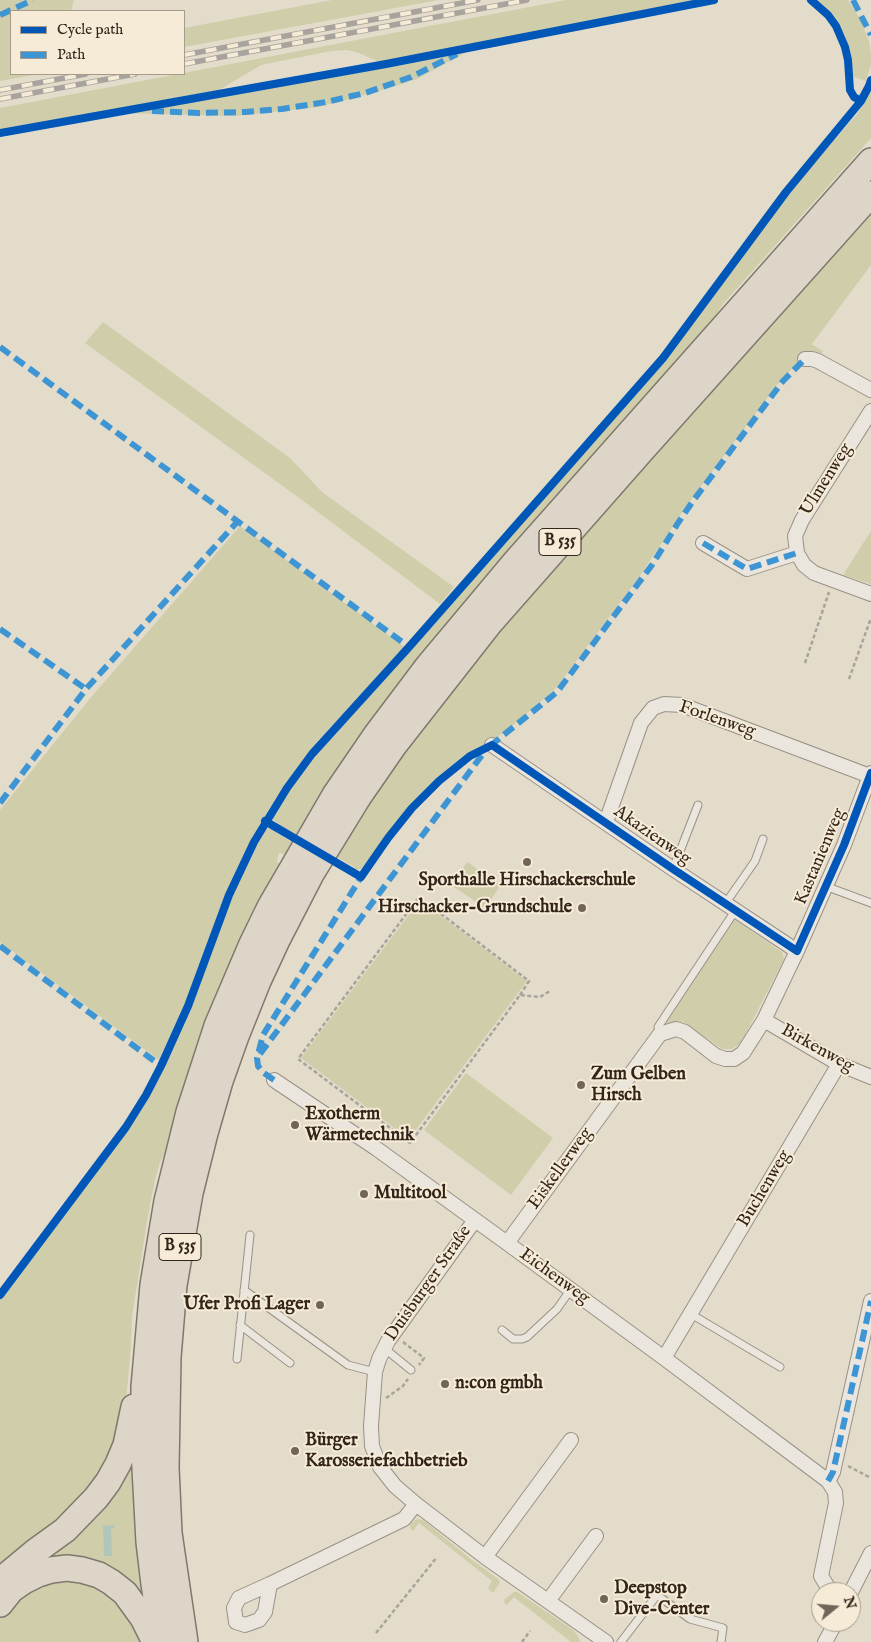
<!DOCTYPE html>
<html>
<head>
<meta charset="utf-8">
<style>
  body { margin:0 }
  #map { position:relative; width:871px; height:1642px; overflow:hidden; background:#e4dcca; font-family:"IM FELL English",serif }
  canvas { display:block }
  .legend { position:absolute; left:10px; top:10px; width:175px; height:65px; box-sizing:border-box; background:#f5ebd6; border:1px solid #a79c8c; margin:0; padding:6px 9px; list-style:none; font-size:15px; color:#33251c }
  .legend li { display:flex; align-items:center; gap:10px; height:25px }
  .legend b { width:25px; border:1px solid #a79c8c }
  .north { position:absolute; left:811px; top:1582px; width:50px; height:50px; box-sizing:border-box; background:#f5ebd6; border:1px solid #a79c8c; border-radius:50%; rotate:73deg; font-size:14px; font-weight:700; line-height:20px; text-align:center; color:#33251c }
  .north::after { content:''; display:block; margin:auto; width:18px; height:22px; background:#716559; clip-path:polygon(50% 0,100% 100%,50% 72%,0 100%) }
</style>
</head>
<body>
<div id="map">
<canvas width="871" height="1642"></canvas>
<ul class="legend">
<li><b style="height:6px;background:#0057b8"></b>Cycle path</li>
<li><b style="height:6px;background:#3d95d4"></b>Path</li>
</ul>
<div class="north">N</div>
</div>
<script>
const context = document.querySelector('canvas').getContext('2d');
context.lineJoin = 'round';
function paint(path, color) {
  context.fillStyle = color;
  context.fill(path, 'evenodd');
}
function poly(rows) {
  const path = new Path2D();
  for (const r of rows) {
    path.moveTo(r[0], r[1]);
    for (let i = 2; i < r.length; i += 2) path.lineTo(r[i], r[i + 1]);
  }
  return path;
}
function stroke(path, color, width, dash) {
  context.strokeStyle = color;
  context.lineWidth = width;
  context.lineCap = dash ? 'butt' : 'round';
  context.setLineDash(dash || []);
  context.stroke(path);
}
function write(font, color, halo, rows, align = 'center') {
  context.font = font + ' "IM FELL English",serif';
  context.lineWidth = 4;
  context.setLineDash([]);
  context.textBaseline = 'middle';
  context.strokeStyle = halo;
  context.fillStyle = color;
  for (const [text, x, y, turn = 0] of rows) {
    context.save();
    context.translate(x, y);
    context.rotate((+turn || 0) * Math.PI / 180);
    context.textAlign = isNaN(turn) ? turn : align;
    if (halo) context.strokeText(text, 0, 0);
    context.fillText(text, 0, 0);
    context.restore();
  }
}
const green = poly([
  [0,0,74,0,71,11,11,11,11,74,39,74,0,81],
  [332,0,439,0,184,47,184,28],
  [566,0,700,0,385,62,377,61,359,53,347,50,331,51,261,65,219,90,0,130,0,108],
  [817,0,848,0,860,19,869,41,871,55,871,64,866,81,854,77,853,74,850,50,844,33,831,13],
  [472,49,417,79,376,92,319,107,235,116,122,113,387,67],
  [871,91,871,138,723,304,710,324,288,857,280,853,278,855,277,862,283,866,172,1140,160,1162,155,1180,147,1221,132,1317,131,1347,125,1412,110,1460,64,1524,0,1572,0,1299,128,1130,153,1089,177,1037,219,927,242,873,262,833,265,830,272,828,275,830,275,832,290,841,294,834,279,825,273,819,274,811,302,771,350,715,433,626,652,375,799,181,858,113],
  [871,216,871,265,812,344,823,351,818,358,800,360,777,385,687,505,637,580,555,689,505,732,470,753,425,790,409,807,366,865,361,869,356,870,353,869,354,867,332,854,434,706,826,258,843,246],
  [103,322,290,458,322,492,454,587,440,604,302,500,85,343],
  [240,526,406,648,364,691,316,743,275,799,252,840,218,912,186,1001,159,1060,0,942,0,810,92,696],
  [871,531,871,584,843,575],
  [467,862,501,885,485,908,451,885],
  [420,900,527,981,409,1139,301,1058],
  [734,919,782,952,784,959,741,1043,732,1049,722,1049,683,1022,663,1023],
  [466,1073,553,1138,511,1195,424,1130],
  [131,1450,140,1578,144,1608,107,1573,0,1590],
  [417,1519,423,1520,472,1560,498,1579,500,1582,494,1592,492,1592,488,1588,492,1581,419,1523,413,1531,411,1529,410,1527,411,1523],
  [52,1576,110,1587,147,1642,0,1642,0,1615,7,1603],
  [514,1592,517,1592,572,1629,578,1636,580,1642,571,1642,514,1597,507,1605,505,1604,504,1600]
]);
const water = poly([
  [114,1525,114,1528,111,1529,112,1556,104,1556,103,1526]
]);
const path = poly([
  [805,663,829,592],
  [849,679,871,618],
  [520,995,529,981,419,897,298,1059,410,1143,520,995,540,997,550,991],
  [403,1342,424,1358,419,1365],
  [386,1398,403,1386,408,1379],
  [848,1466,871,1478],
  [376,1633,437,1557],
  [522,1642,530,1631]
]);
const lane = poly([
  [673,869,698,805],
  [825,886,871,903],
  [725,904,755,861,763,839],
  [660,1034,658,1027,735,911],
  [244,1290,348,1365,375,1372],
  [691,1314,780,1367],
  [240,1325,290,1363],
  [502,1330,513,1339,522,1339,527,1337,557,1309,571,1289],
  [384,1348,411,1370],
  [237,1359,250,1235],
  [621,1642,657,1595,690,1619,723,1628,721,1642]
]);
const street = poly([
  [805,359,812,359,818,361,871,390],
  [871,411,802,520,795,536,797,553,804,565,814,573,871,594],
  [703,543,747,569,797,553],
  [492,745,673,869,797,951],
  [606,822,641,723,653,708,664,704,682,705,870,776],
  [764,1020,839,1064,871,1077],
  [274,1080,377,1149,507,1243,664,1358,828,1481,835,1492,836,1503,821,1576,829,1589,833,1592],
  [475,1220,388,1341,379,1359,375,1372,371,1426,372,1446,380,1467,395,1486,416,1504,485,1557,606,1642],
  [507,1243,660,1034,676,1029,685,1032,716,1056,725,1059,734,1059,743,1053,764,1020,797,951,844,845,871,773],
  [664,1358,839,1064],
  [828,1481,833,1472,871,1301],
  [485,1557,571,1440],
  [270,1584,265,1612,259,1620,245,1625,236,1622,234,1608,239,1598,270,1584,404,1519,416,1504],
  [851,1592,871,1553],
  [548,1601,596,1536],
  [825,1642,836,1622]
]);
const highway = poly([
  [0,1581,36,1551,65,1530,96,1498,108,1482,118,1464,126,1445,134,1407],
  [0,1604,11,1590,24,1581,38,1574,51,1570,67,1568,82,1570,99,1575,111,1582,125,1593,143,1618,155,1642],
  [163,1642,154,1584,149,1542,144,1450,144,1387,153,1285,167,1201,189,1112,217,1026,252,944,270,907,335,795,376,735,428,666,516,561,871,161],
  [185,1642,169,1533,166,1468,168,1357,174,1285,190,1193,205,1133,220,1081,236,1036,258,981,277,940,311,874,359,796,395,744,489,624,643,449,871,194]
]);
const rail = poly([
  [184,55,478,0],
  [184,64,527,0],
  [0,90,86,74],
  [0,99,135,74]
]);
const quiet = poly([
  [853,0,871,35],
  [0,15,33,0],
  [152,111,198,113,245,112,282,109,326,102,365,93,411,77,457,54],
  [0,347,409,647],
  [703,543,747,569,797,553],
  [0,629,86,689],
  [490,746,557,692,652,565,678,523,693,501,783,381,805,359],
  [0,803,86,689,238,521],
  [0,946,161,1066],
  [260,1054,485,751],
  [274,1080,264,1073,258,1066,257,1058,263,1035,363,874],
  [828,1481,833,1472,871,1301]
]);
const cycleway = poly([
  [811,0,828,15,836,26,845,47,848,60,850,90,854,97,861,101],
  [0,133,386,64,714,0],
  [265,821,361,877,388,838,412,808,439,781,470,756,492,745,673,869,797,951,844,845,871,773],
  [0,1295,126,1127,146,1095,161,1066,188,1006,229,895,254,842,287,788,312,754,409,647,663,358,786,192,861,101,869,86,871,80]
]);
const markers = [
  [527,862,5,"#716559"],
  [582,908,5,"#716559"],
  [581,1085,5,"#716559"],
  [295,1125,5,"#716559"],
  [364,1194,5,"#716559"],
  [320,1305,5,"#716559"],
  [445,1384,5,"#716559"],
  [295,1451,5,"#716559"],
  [604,1599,5,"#716559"]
];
const shields = [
  [560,542,42],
  [180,1247,42]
];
const shieldNames = [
  ["B 535",560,542],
  ["B 535",180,1247]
];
const streetNames = [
  ["Ulmenweg",827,480,-58],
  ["Forlenweg",717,720,19],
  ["Akazienweg",652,836,35],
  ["Kastanienweg",821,857,-67],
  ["Birkenweg",817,1049,29],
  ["Eiskellerweg",561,1169,-54],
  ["Buchenweg",765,1189,-59],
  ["Eichenweg",554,1277,36],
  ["Duisburger Straße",429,1284,-55]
];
const poiNames = [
  ["Sporthalle Hirschackerschule",527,881,"center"],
  ["Hirschacker-Grundschule",572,908,"right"],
  ["Zum Gelben",591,1075],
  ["Hirsch",591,1096],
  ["Exotherm",305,1115],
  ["Wärmetechnik",305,1136],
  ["Multitool",374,1194],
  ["Ufer Profi Lager",310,1305,"right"],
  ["n:con gmbh",455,1384],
  ["Bürger",305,1441],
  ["Karosseriefachbetrieb",305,1462],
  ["Deepstop",614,1589],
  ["Dive-Center",614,1610]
];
paint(green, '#cfcdaa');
paint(water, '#b0c6b8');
stroke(lane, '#989186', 9);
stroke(street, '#989186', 16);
stroke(highway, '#7f786e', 28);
stroke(path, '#a8a49d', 2.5, [4, 2.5]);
stroke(lane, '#eae5dd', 7);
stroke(street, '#eae5dd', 14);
stroke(highway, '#ddd6c8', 25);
stroke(rail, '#a8a49d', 5.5);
stroke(rail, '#f5ebd6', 4, [11]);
stroke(quiet, '#3d95d4', 6, [12, 6]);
stroke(cycleway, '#0057b8', 8);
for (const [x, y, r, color] of markers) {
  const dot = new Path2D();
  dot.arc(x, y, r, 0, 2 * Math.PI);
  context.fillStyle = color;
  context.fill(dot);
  stroke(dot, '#f5ebd6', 2);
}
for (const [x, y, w] of shields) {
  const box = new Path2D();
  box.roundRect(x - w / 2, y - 13.5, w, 27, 4);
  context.fillStyle = '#f5ebd6';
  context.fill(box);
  stroke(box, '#33251c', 1);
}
write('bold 16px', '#33251c', null, shieldNames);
write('18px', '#33251c', '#f5ebd6', streetNames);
write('bold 18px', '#33251c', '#f5ebd6', poiNames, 'left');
</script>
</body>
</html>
